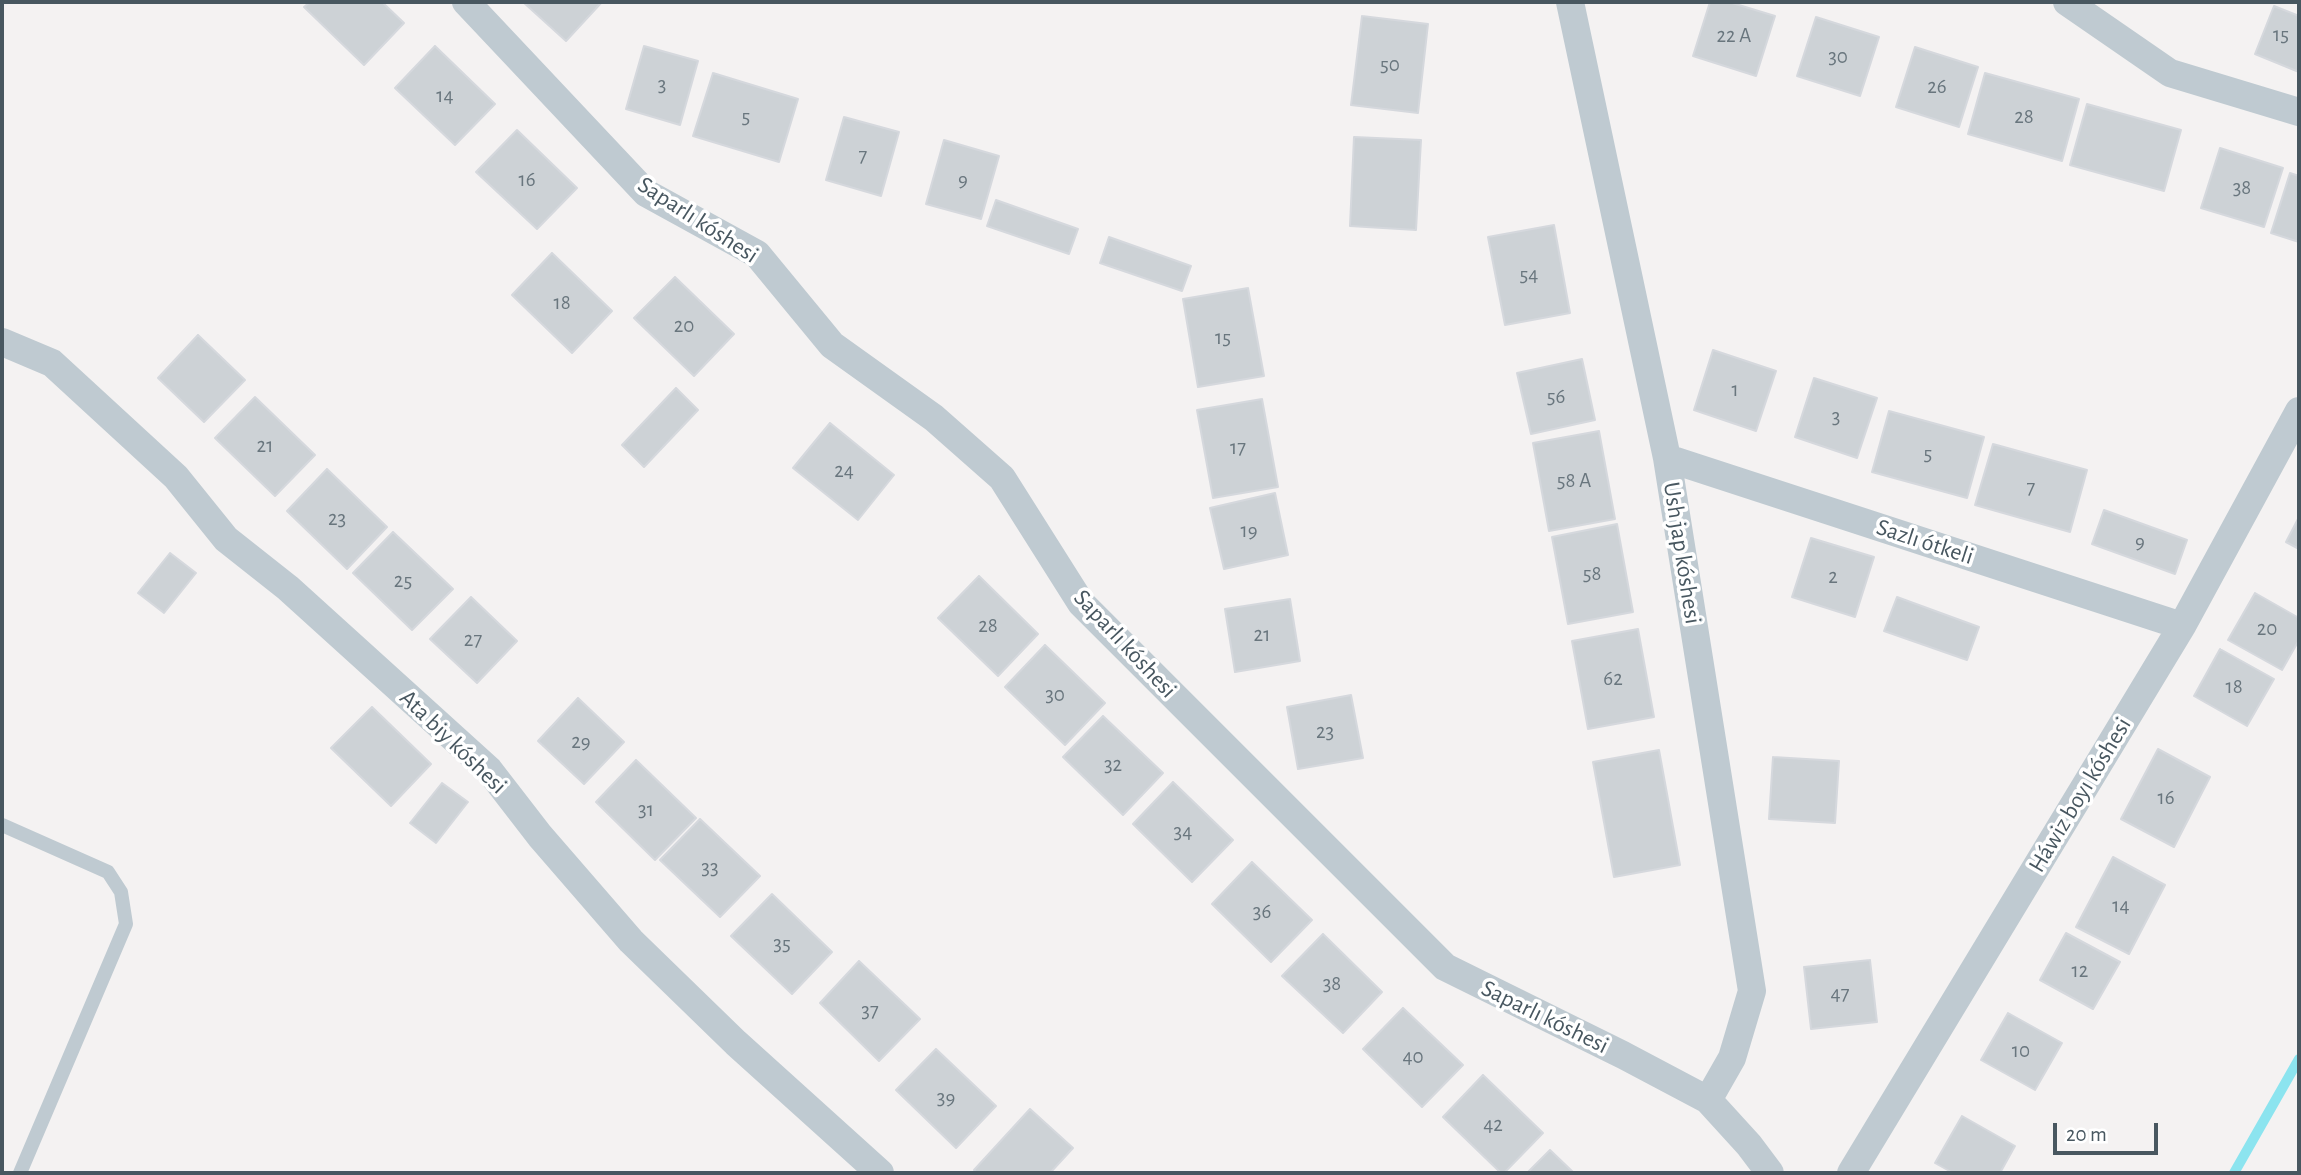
<!DOCTYPE html>
<html>
<head>
<meta charset="utf-8">
<style>
  body { margin:0 }
  #map { position:relative; width:2301px; height:1175px; overflow:hidden; background:#f4f2f2; font-family:"Alegreya Sans",sans-serif }
  canvas { display:block }
  .frame { position:absolute; inset:0; border:4px solid #485760; pointer-events:none }
  .scale { position:absolute; left:2053px; top:1123px; width:105px; height:32px; box-sizing:border-box; border:4px solid #485760; border-top:0; padding-left:9px; font-size:21px; line-height:24px; white-space:nowrap; color:#485760; -webkit-text-stroke:5px #fff; paint-order:stroke }
</style>
</head>
<body>
<div id="map">
<canvas width="2301" height="1175"></canvas>
<div class="frame"></div>
<div class="scale">20 m</div>
</div>
<script>
const context = document.querySelector('canvas').getContext('2d');
context.lineJoin = 'round';
function poly(rows) {
  const path = new Path2D();
  for (const r of rows) {
    path.moveTo(r[0], r[1]);
    for (let i = 2; i < r.length; i += 2) path.lineTo(r[i], r[i + 1]);
  }
  return path;
}
function stroke(path, color, width, dash) {
  context.strokeStyle = color;
  context.lineWidth = width;
  context.lineCap = dash ? 'butt' : 'round';
  context.setLineDash(dash || []);
  context.stroke(path);
}
function paint(path, color) {
  context.fillStyle = color;
  context.fill(path, 'evenodd');
}
function write(font, color, halo, rows, align = 'center') {
  context.font = font + ' "Alegreya Sans",sans-serif';
  context.lineWidth = 7;
  context.setLineDash([]);
  context.textBaseline = 'middle';
  context.strokeStyle = halo;
  context.fillStyle = color;
  for (const [text, x, y, turn = 0] of rows) {
    context.save();
    context.translate(x, y);
    context.rotate((+turn || 0) * Math.PI / 180);
    context.textAlign = isNaN(turn) ? turn : align;
    if (halo) context.strokeText(text, 0, 0);
    context.fillText(text, 0, 0);
    context.restore();
  }
}
const stream = poly([
  [2234,1173,2299,1059]
]);
const building = poly([
  [310,2,382,2,404,23,364,65,304,7,310,2],
  [523,2,602,2,566,41,523,2],
  [1710,2,1729,2,1775,16,1756,76,1693,56,1710,2],
  [2274,6,2299,16,2299,72,2255,54,2274,6],
  [1362,16,1428,24,1418,113,1351,105,1362,16],
  [1816,17,1879,37,1860,96,1797,76,1816,17],
  [435,46,495,104,455,145,395,88,435,46],
  [644,46,698,61,680,125,626,109,644,46],
  [1915,47,1978,67,1959,127,1896,107,1915,47],
  [713,73,798,99,779,162,693,136,713,73],
  [1985,73,2079,99,2062,161,1968,134,1985,73],
  [2087,104,2181,130,2164,191,2070,165,2087,104],
  [844,117,899,132,881,196,826,180,844,117],
  [517,130,577,188,537,229,476,172,517,130],
  [1354,137,1421,140,1416,230,1350,226,1354,137],
  [944,140,999,156,981,219,926,204,944,140],
  [2220,148,2283,168,2264,227,2201,208,2220,148],
  [2290,173,2299,176,2299,242,2271,233,2290,173],
  [996,200,1078,229,1069,254,987,226,996,200],
  [1554,225,1570,313,1505,325,1488,237,1554,225],
  [1109,237,1191,266,1182,291,1100,263,1109,237],
  [552,253,612,311,572,353,512,295,552,253],
  [675,277,734,334,694,376,634,318,675,277],
  [1248,288,1264,376,1198,387,1183,299,1248,288],
  [198,335,245,380,204,422,158,378,198,335],
  [1713,350,1776,371,1756,431,1694,410,1713,350],
  [1582,359,1595,420,1531,434,1517,373,1582,359],
  [1814,378,1877,398,1857,458,1795,437,1814,378],
  [676,388,698,410,644,467,622,445,676,388],
  [255,397,315,455,275,496,215,438,255,397],
  [1262,399,1278,487,1213,498,1197,410,1262,399],
  [1889,411,1984,437,1967,498,1872,472,1889,411],
  [830,423,894,475,858,520,793,468,830,423],
  [1599,431,1615,519,1549,531,1533,443,1599,431],
  [1993,444,2087,470,2070,532,1975,505,1993,444],
  [327,469,387,527,347,569,287,511,327,469],
  [1275,493,1288,555,1224,569,1210,508,1275,493],
  [2104,510,2187,540,2175,574,2092,544,2104,510],
  [2299,517,2299,549,2286,542,2299,517],
  [1617,524,1633,612,1568,624,1552,537,1617,524],
  [393,532,453,589,412,630,353,573,393,532],
  [1811,538,1874,557,1855,617,1792,597,1811,538],
  [170,553,196,573,164,613,138,593,170,553],
  [979,576,1038,634,998,676,938,618,979,576],
  [2255,593,2299,618,2299,640,2282,670,2228,640,2255,593],
  [471,597,517,641,477,683,430,639,471,597],
  [1897,597,1979,627,1967,660,1884,631,1897,597],
  [1290,599,1300,661,1235,672,1225,609,1290,599],
  [1638,629,1654,717,1588,729,1572,641,1638,629],
  [1045,645,1105,703,1065,745,1005,687,1045,645],
  [2220,649,2274,679,2247,726,2194,696,2220,649],
  [1351,695,1363,758,1298,769,1287,707,1351,695],
  [578,698,624,742,584,784,538,741,578,698],
  [372,707,431,764,391,806,331,748,372,707],
  [1103,716,1163,773,1123,815,1063,757,1103,716],
  [2158,749,2210,777,2174,847,2121,819,2158,749],
  [1659,750,1680,865,1614,877,1593,762,1659,750],
  [1773,757,1839,761,1835,823,1769,819,1773,757],
  [636,760,696,818,655,860,596,802,636,760],
  [1173,782,1233,840,1192,882,1133,824,1173,782],
  [442,783,468,802,436,843,410,823,442,783],
  [700,819,760,876,720,917,660,860,700,819],
  [2113,857,2165,885,2129,954,2076,927,2113,857],
  [1252,862,1312,920,1271,962,1212,904,1252,862],
  [772,894,832,952,792,994,731,936,772,894],
  [2066,933,2120,962,2093,1009,2040,980,2066,933],
  [1323,934,1382,992,1343,1033,1282,976,1323,934],
  [1870,960,1877,1022,1811,1029,1804,967,1870,960],
  [859,961,920,1019,879,1061,820,1003,859,961],
  [1403,1008,1463,1065,1422,1107,1363,1049,1403,1008],
  [2008,1013,2062,1043,2035,1090,1981,1060,2008,1013],
  [936,1049,996,1106,956,1148,896,1090,936,1049],
  [1483,1075,1543,1133,1504,1173,1501,1173,1443,1117,1483,1075],
  [1030,1109,1073,1148,1050,1173,977,1173,974,1170,1030,1109],
  [1962,1116,2015,1146,2000,1173,1953,1173,1935,1163,1962,1116],
  [1550,1150,1574,1173,1527,1173,1550,1150]
]);
const service = poly([
  [2,825,108,872,121,892,126,924,20,1173]
]);
const minor = poly([
  [466,2,646,193,757,254,832,345,934,418,1002,478,1081,603,1445,967,1623,1055,1708,1100,1749,1145,1770,1173],
  [1570,2,1667,458,1752,991,1732,1058,1708,1100],
  [2067,2,2170,73,2299,112],
  [2,342,52,363,176,477,226,539,288,588,489,770,540,836,631,941,736,1043,880,1173],
  [1667,458,2182,626],
  [1851,1173,2182,626,2299,411]
]);
const numberNames = [
  ["15",2281,35],
  ["22 А",1734,36],
  ["30",1838,57],
  ["50",1390,65],
  ["3",662,85],
  ["26",1937,87],
  ["14",445,96],
  ["5",746,117],
  ["28",2024,117],
  ["7",863,156],
  ["16",527,180],
  ["9",963,180],
  ["38",2242,188],
  ["54",1529,275],
  ["18",562,303],
  ["20",684,326],
  ["15",1223,338],
  ["1",1735,390],
  ["56",1556,397],
  ["3",1836,417],
  ["21",265,446],
  ["17",1238,448],
  ["5",1928,454],
  ["24",844,471],
  ["58 А",1574,481],
  ["7",2031,488],
  ["23",337,519],
  ["19",1249,531],
  ["9",2140,542],
  ["58",1592,574],
  ["2",1833,577],
  ["25",403,581],
  ["28",988,626],
  ["20",2267,629],
  ["21",1262,635],
  ["27",473,640],
  ["62",1613,679],
  ["18",2234,687],
  ["30",1055,695],
  ["23",1325,732],
  ["29",581,742],
  ["32",1113,765],
  ["16",2166,798],
  ["31",646,810],
  ["34",1183,832],
  ["33",710,868],
  ["14",2121,906],
  ["36",1262,912],
  ["35",782,944],
  ["12",2080,971],
  ["38",1332,984],
  ["47",1840,994],
  ["37",870,1011],
  ["10",2021,1051],
  ["40",1413,1057],
  ["39",946,1098],
  ["42",1493,1125]
];
const streetNames = [
  ["Saparlı kóshesi",698,220,33],
  ["Sazlı ótkeli",1925,542,18],
  ["Ush jap kóshesi",1682,553,81],
  ["Saparlı kóshesi",1125,644,47],
  ["Ata biy kóshesi",453,742,44],
  ["Háwiz boyı kóshesi",2080,795,-59],
  ["Saparlı kóshesi",1545,1017,26]
];
stroke(stream, '#8ce4ef', 10);
paint(building, '#cdd2d6');
stroke(building, '#d5d8dd', 2);
stroke(service, '#bfcad1', 14);
stroke(minor, '#bfcad1', 28);
write('21px', '#69767e', null, numberNames);
write('24px', '#485760', '#fff', streetNames);
</script>
</body>
</html>
